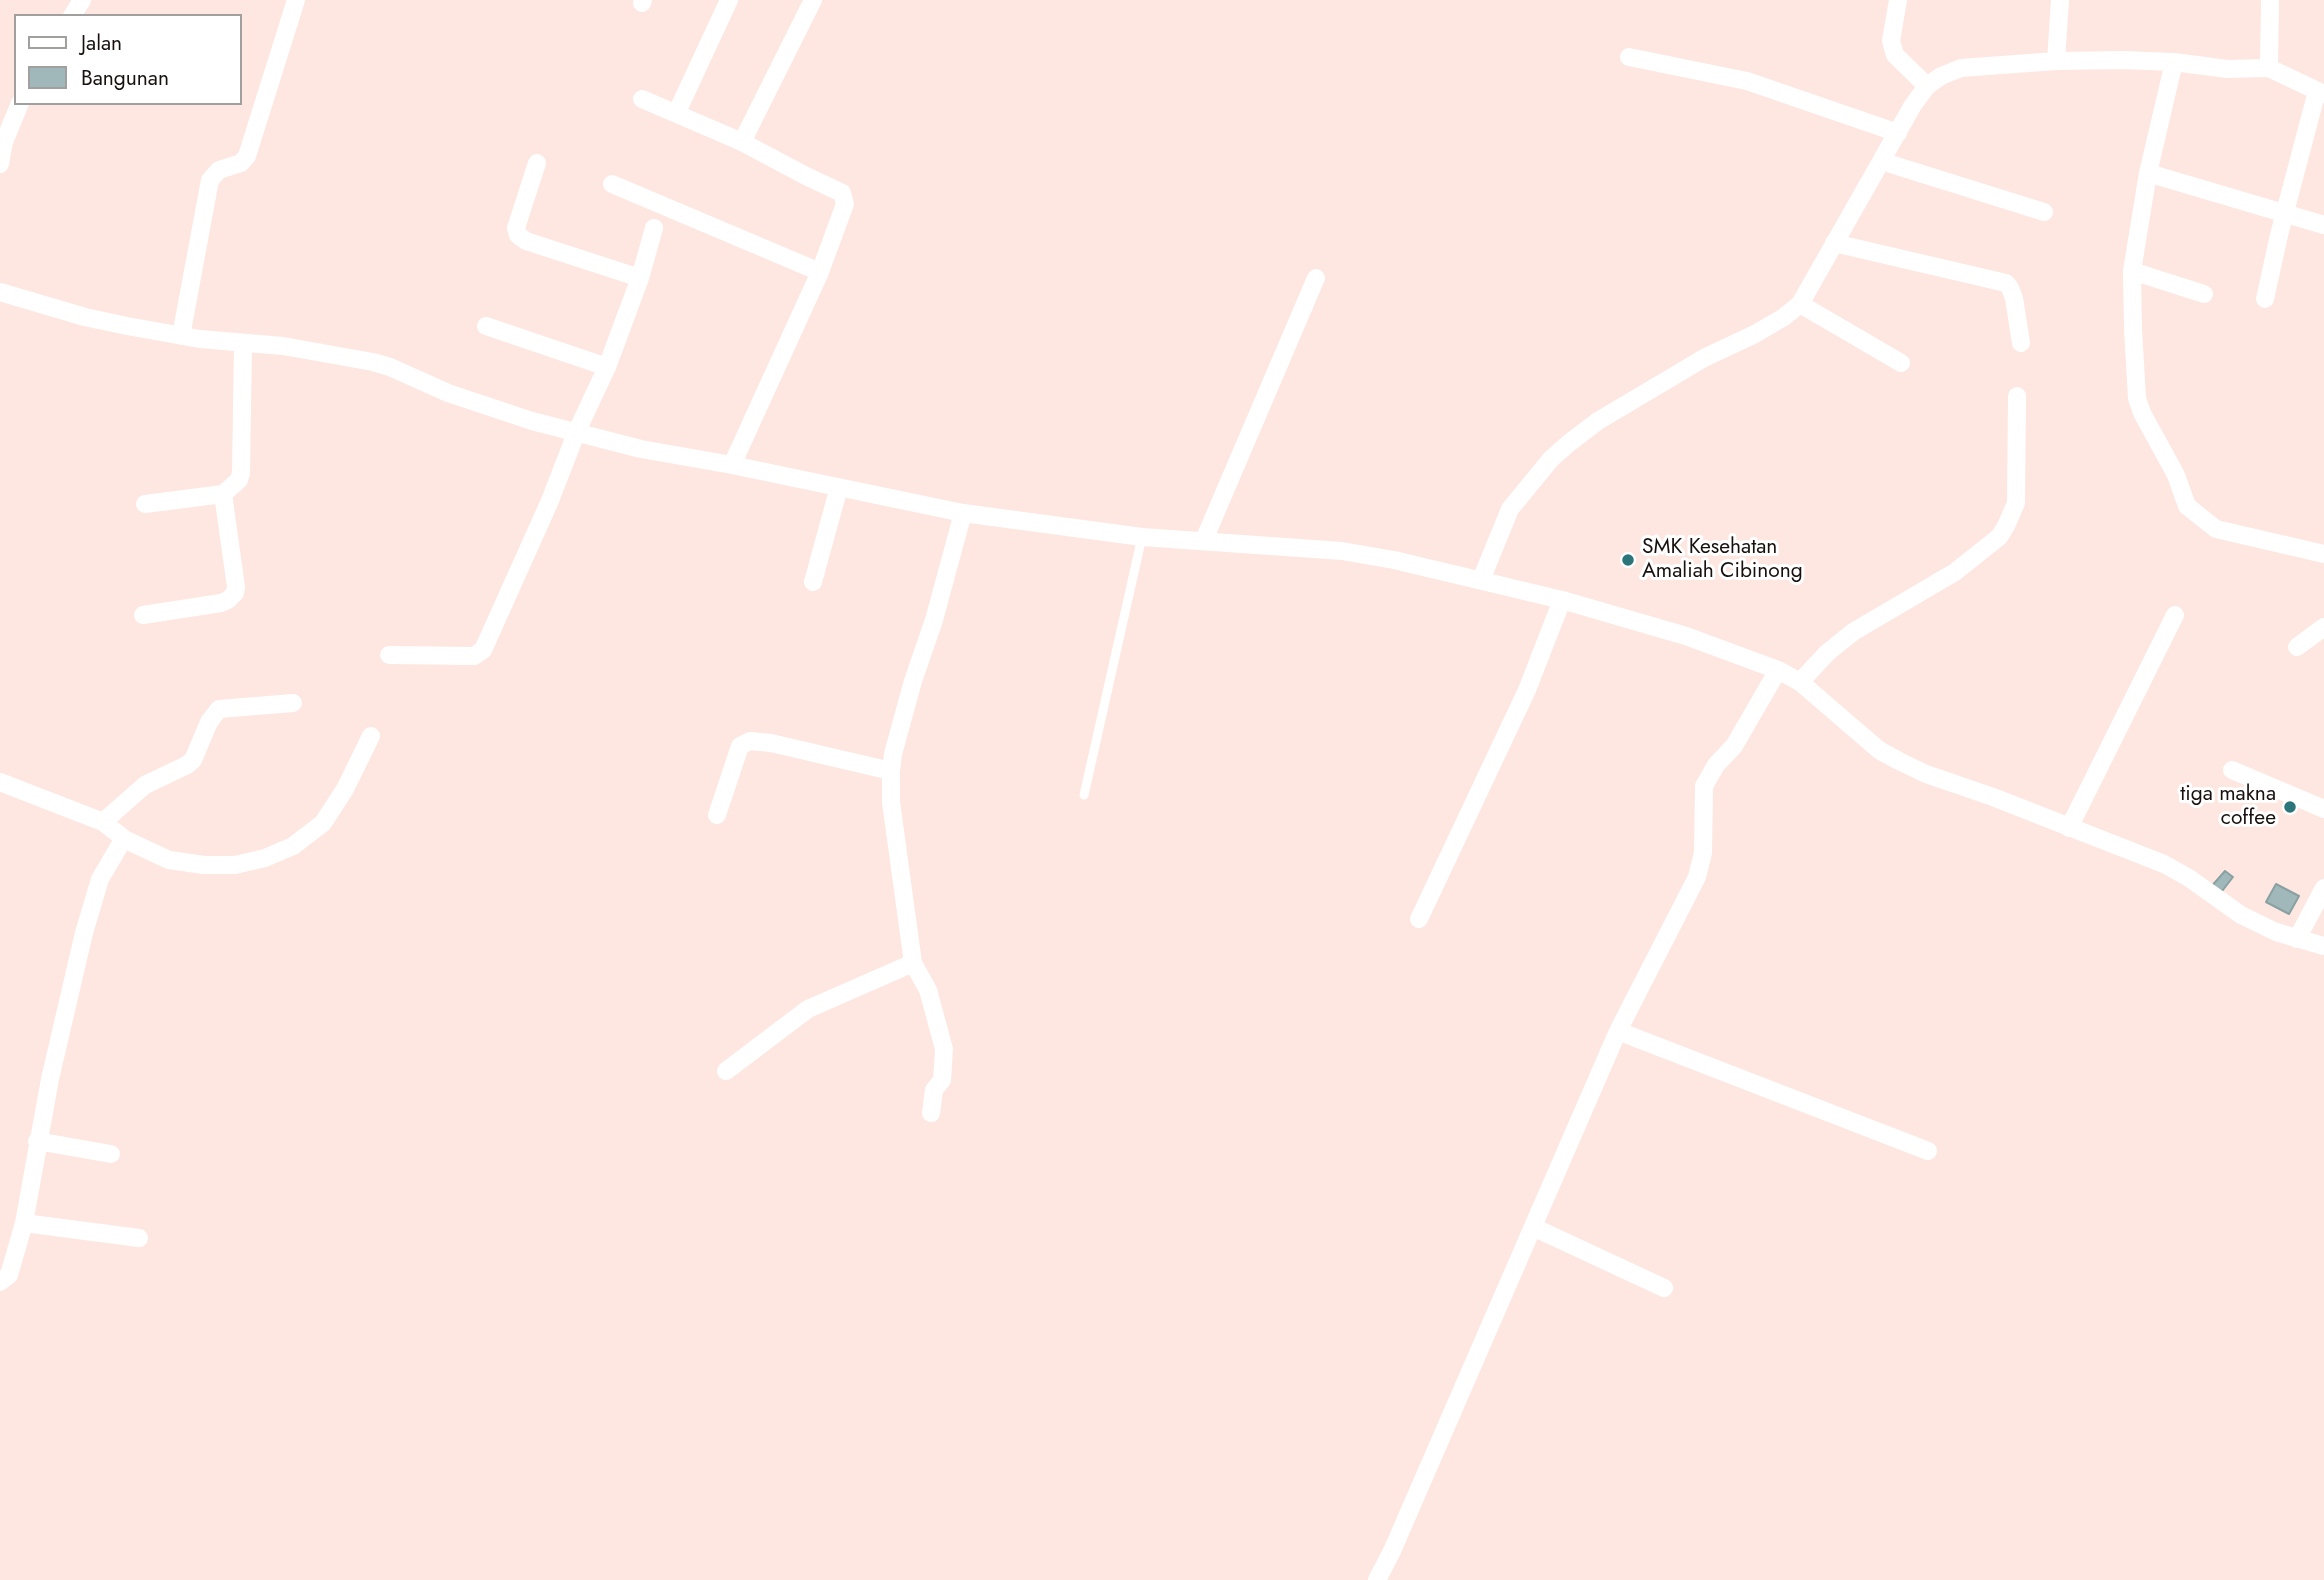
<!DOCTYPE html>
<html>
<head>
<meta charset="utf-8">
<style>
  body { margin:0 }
  #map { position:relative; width:2324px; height:1580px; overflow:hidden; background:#fde7e0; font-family:Jost,sans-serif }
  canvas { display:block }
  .legend { position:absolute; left:14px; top:14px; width:228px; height:91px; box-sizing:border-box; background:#fff; border:2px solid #a29f9f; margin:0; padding:9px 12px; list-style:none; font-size:21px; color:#17100e }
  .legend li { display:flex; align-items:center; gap:14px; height:35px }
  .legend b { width:35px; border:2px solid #a29f9f }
</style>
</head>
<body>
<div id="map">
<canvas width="2324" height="1580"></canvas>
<ul class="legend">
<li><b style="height:9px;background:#fff"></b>Jalan</li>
<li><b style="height:19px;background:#a1b8ba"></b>Bangunan</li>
</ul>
</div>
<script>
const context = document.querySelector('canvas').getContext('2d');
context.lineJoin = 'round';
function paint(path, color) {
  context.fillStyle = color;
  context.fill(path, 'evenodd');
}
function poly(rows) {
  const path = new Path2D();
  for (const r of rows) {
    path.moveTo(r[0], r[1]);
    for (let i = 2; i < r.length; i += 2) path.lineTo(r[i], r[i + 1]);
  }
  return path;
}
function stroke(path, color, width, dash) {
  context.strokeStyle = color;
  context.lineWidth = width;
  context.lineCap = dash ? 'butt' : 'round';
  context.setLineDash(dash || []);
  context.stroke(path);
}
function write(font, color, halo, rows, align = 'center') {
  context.font = font + ' Jost,sans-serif';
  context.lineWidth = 6;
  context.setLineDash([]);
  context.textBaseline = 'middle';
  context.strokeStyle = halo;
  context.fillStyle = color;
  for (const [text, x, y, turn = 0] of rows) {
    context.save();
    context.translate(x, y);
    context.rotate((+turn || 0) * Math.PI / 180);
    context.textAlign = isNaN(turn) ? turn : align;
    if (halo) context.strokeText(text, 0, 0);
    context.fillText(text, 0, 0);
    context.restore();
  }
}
const building = poly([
  [2225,871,2233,877,2219,895,2210,888,2225,871],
  [2276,884,2299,896,2289,914,2266,902,2276,884]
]);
const lane = poly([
  [1084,795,1142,537]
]);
const street = poly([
  [1898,0,1891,41,1895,55,1927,86],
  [642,3,643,0],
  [72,16,82,0],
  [1629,57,1747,81,1898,133],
  [2056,61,2060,0],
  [2174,62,2148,173,2132,271,2133,329,2137,398,2142,413,2176,475,2187,506,2216,529,2324,554],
  [2269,68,2270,0],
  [642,99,742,142],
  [677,112,729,0],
  [1881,161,2044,212],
  [537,163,516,228,518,235,526,241,640,278],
  [0,164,4,142,20,103],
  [2148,173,2324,225],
  [612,184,820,272],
  [1834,243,2006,283,2010,288,2014,298,2021,343],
  [2132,271,2204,294],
  [0,292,85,317,127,326,200,339,283,346,373,362,390,367,448,393,532,421,641,449,732,465,963,513,1142,537,1342,551,1394,560,1562,600,1686,636,1778,670,1800,682,1879,750,1899,761,1926,774,1993,797,2164,864,2189,878,2241,915,2276,932,2324,946],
  [2265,299,2279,235,2317,91],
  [1800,304,1901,363],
  [486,326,607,367],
  [181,336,210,180,219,170,241,163,247,156,296,0],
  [732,465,820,272,845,204,842,193,806,176,742,142,813,0],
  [145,504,223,494],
  [1204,540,1316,278],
  [1481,580,1510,509,1551,459,1569,443,1598,421,1704,358,1755,334,1784,317,1800,304,1913,105,1927,86,1941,76,1961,68,2056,61,2123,60,2174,62,2227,69,2269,68,2324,94],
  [813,582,839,487],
  [143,615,221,603,228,600,235,593,236,587,223,494,239,480,241,473,243,344],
  [2297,647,2324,627],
  [389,655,474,656,483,650,549,503,577,431,607,367,640,278,654,228],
  [1800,682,1827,653,1853,632,1955,572,1999,537,2006,526,2016,503,2017,396],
  [2232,770,2324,809],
  [0,782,103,822,126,840,169,860,204,865,235,865,265,858,293,846,323,823,345,789,371,736],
  [717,815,740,746,750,741,771,743,891,771],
  [103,822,145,785,187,765,193,760,209,722,219,709,293,703],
  [2069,828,2175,615],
  [1419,919,1527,690,1562,600],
  [2297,939,2324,888],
  [1618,1031,1928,1151],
  [726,1071,808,1009,913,963],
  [931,1113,934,1090,942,1080,944,1049,928,990,913,963,891,802,891,771,893,754,913,681,934,620,963,513],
  [37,1141,111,1154],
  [24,1223,139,1238],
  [1533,1227,1664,1288],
  [0,1282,9,1275,24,1223,50,1079,84,933,100,879,120,845,126,840],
  [1377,1580,1392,1551,1618,1031,1697,877,1703,853,1704,786,1716,765,1734,746,1778,670]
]);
const markers = [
  [1628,560,7,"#2c757b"],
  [2290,807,7,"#2c757b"]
];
const poiNames = [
  ["SMK Kesehatan",1642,548],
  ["Amaliah Cibinong",1642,572],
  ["tiga makna",2276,795,"right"],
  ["coffee",2276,819,"right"]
];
paint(building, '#a1b8ba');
stroke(building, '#8aa1a3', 2);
stroke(lane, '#fff', 9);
stroke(street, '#fff', 18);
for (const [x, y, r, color] of markers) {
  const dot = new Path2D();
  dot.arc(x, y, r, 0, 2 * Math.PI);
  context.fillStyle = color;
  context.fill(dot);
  stroke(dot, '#fff', 2.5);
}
write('21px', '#17100e', '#fff', poiNames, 'left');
</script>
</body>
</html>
